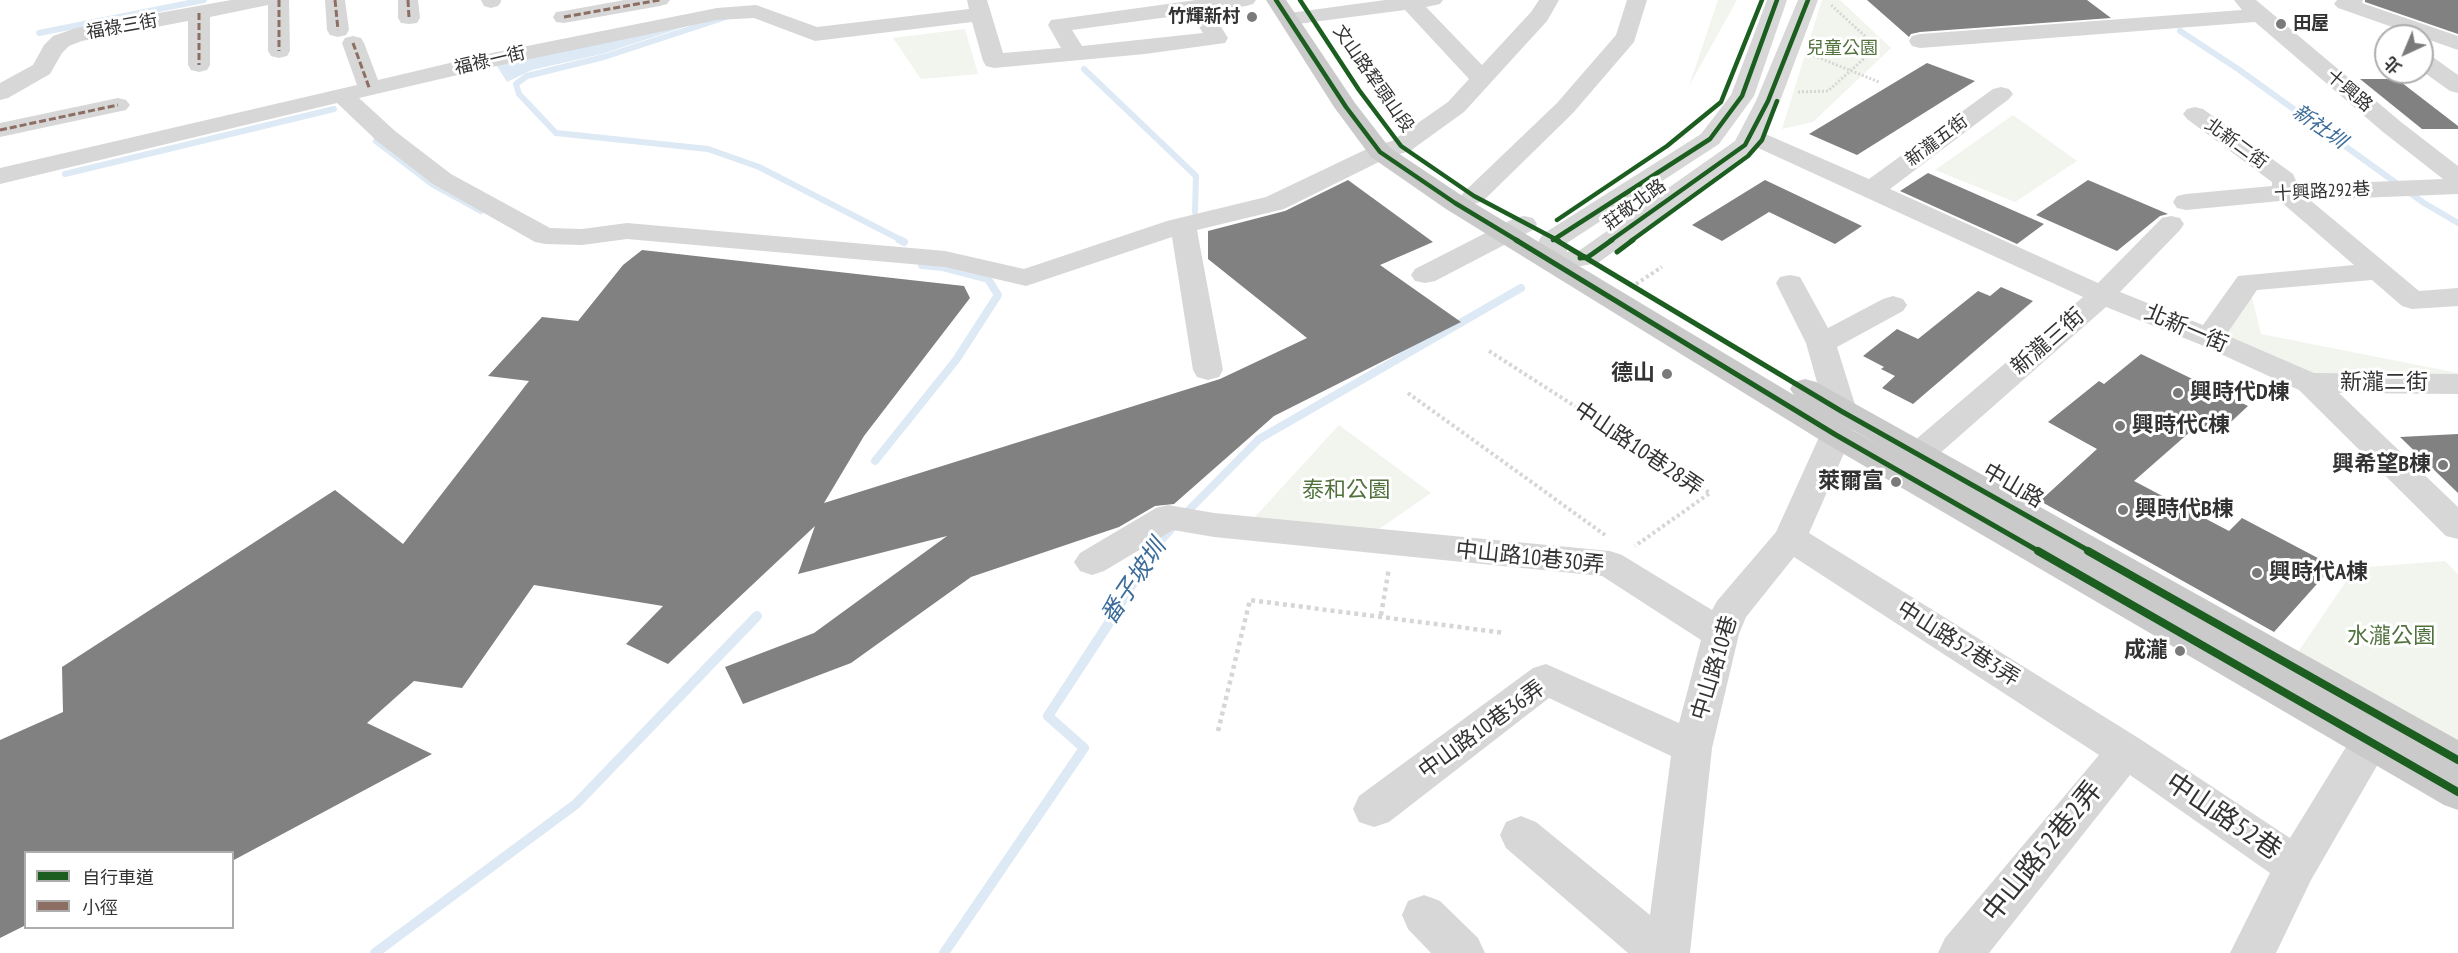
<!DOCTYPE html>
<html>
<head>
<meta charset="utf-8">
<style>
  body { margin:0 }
  #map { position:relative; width:2458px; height:953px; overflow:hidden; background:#fff; font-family:"PT Sans Narrow","Noto Sans TC",sans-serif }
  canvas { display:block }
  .legend { position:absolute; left:24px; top:851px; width:210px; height:78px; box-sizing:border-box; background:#fff; border:2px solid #adadad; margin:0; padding:8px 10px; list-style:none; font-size:18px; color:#333 }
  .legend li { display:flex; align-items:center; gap:12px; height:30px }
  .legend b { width:30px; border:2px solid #adadad }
  .north { position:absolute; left:2374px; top:24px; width:60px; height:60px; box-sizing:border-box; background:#fff; border:2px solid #adadad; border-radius:50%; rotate:224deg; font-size:16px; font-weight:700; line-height:24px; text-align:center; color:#333 }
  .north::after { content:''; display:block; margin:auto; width:21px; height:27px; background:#7a7a7a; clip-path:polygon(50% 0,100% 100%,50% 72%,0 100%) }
</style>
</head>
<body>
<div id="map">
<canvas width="2458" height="953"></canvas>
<ul class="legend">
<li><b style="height:8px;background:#1b5e20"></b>自行車道</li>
<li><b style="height:8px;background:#8d6e63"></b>小徑</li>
</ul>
<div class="north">北</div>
</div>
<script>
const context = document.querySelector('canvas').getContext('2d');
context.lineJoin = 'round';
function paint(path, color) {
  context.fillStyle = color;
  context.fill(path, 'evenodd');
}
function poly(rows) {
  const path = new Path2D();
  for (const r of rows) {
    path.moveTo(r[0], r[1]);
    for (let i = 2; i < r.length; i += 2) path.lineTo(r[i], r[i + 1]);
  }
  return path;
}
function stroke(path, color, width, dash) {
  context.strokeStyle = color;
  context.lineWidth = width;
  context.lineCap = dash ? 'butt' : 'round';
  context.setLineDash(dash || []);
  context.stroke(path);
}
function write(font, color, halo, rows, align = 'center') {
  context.font = font + ' "PT Sans Narrow","Noto Sans TC",sans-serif';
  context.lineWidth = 6;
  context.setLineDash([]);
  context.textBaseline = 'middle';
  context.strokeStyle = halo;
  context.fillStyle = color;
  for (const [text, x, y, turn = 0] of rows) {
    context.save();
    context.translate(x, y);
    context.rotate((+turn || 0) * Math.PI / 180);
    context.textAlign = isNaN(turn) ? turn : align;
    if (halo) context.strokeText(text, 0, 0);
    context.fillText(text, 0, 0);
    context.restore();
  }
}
const green = poly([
  [1718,0,1737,0,1689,86],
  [1822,0,1840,0,1891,48,1813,122,1782,129],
  [965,29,978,74,921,79,893,38],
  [2013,115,2077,161,2015,202,1935,170],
  [2248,282,2261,334,2458,373,2458,384,2310,383,2209,338],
  [1339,425,1431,493,1363,540,1242,531],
  [2445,561,2458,574,2458,757,2294,658,2355,568]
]);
const water = poly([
  [693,24,602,54,532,70,507,82,495,63]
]);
const streamFar2 = poly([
  [726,17,604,57,527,76,516,84,519,94,556,133,708,149,759,167,903,241],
  [2180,31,2238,69,2424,203,2458,223],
  [39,33,204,0],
  [1084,69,1196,176,1195,212],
  [376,141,432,184,481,211],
  [65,174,334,109]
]);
const streamFar1 = poly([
  [900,240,904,242],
  [875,461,956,360,998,295,988,279,942,267,922,265],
  [1183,516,1259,439,1521,288],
  [1151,552,1172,528]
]);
const stream = poly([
  [375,953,576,804,757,616],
  [944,953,1084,748,1048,716,1107,626,1152,551]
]);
const building = poly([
  [1867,0,2087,0,2111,18,1920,32,1911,34,1909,37],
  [2365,0,2458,0,2458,34,2365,2],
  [1927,63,1975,81,1857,155,1809,134],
  [2360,79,2397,79,2458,126,2458,129,2422,129],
  [1928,173,2044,224,2017,244,1900,191],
  [1348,180,1433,242,1380,265,1461,322,1274,416,1174,504,1155,506,1119,527,971,577,851,663,743,704,725,667,814,633,947,536,798,574,815,526,668,664,626,644,663,606,534,585,462,688,414,681,367,723,432,754,232,861,232,852,26,852,26,925,0,938,0,740,63,712,62,667,335,490,403,544,529,381,488,376,542,317,578,321,623,265,642,250,964,286,970,298,864,436,824,503,1220,379,1307,338,1208,259,1208,231,1285,211],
  [1765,180,1862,226,1835,244,1769,212,1722,241,1692,225],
  [2088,180,2168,214,2160,216,2117,251,2036,215],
  [2001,287,2033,301,1913,404,1882,388,1895,376,1881,369,1884,367,1863,356,1897,329,1918,339,1978,291,1990,296],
  [2141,354,2248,406,2218,434,2199,424,2134,481,2229,531,2242,518,2333,566,2274,632,2040,501,2097,449,2048,422,2099,381,2104,384],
  [2458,434,2458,493,2400,437]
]);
const pathFar2 = poly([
  [1810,54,1879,82],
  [1798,92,1828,91,1877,47,1831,5]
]);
const pathFar1 = poly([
  [1636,284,1662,267],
  [1489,351,1710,493,1635,546],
  [1408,393,1605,535]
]);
const path = poly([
  [1381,615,1389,568],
  [1218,731,1250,600,1505,633]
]);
const minor = poly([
  [231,0,289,0,290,51,287,56,279,58,271,56,268,51,268,5,210,17,210,65,207,70,199,72,191,70,188,65,188,21,82,41,69,46,62,53,50,74,8,98,0,100,0,83,33,65,44,45,53,36,76,28,231,0],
  [325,0,345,0,349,30,346,35,338,37,330,35,327,30,325,0],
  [398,0,418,0,420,18,417,23,409,24,401,23,398,18,398,0],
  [481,0,501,0,501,2,498,6,491,8,484,6,481,0],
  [624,0,670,0,667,4,660,6,564,23,556,22,553,17,556,12,564,11,624,0],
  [967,0,987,0,1003,53,1061,48,1048,25,1051,20,1059,19,1196,0,1256,0,1253,4,1246,6,1211,11,1228,38,1225,43,1145,54,994,68,986,66,983,61,972,22,815,41,754,18,717,20,492,67,359,98,395,131,451,174,550,228,582,229,627,223,945,251,1024,269,1167,221,1266,197,1371,147,1392,141,1448,102,1469,79,1405,10,1290,25,1282,24,1279,19,1282,14,1385,0,1443,0,1440,4,1426,7,1482,65,1531,12,1539,0,1559,0,1547,21,1464,112,1410,151,1389,157,1284,209,1197,230,1223,370,1219,377,1208,380,1197,377,1193,370,1172,237,1026,286,945,267,627,239,582,245,545,244,535,242,433,184,377,141,337,103,0,184,0,168,357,85,342,43,345,38,353,36,361,38,364,43,378,80,492,53,717,8,756,5,817,27,969,9,967,0],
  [1191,14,1203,33,1082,46,1072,30,1191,14],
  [1627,0,1647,0,1634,42,1573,113,1483,201,1474,204,1465,201,1461,196,1465,191,1557,103,1616,35,1627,0],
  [1767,0,1787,0,1754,96,1719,144,1567,243,1567,252,1580,250,1735,141,1756,101,1798,0,1818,0,1780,101,1763,133,1869,179,1993,89,2001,87,2009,89,2013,94,2009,99,1890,189,2098,283,2162,218,2171,216,2180,218,2184,224,2180,230,2120,292,2203,325,2238,276,2354,265,2280,201,2186,210,2177,208,2173,202,2177,196,2186,194,2272,186,2272,182,2187,119,2183,114,2187,109,2195,107,2203,109,2293,174,2298,185,2443,179,2383,132,2255,22,1920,48,1912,46,1909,41,1912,36,1920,34,2242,10,2234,0,2256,0,2401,122,2458,166,2458,194,2310,200,2419,291,2458,288,2458,306,2412,309,2402,306,2372,280,2257,290,2226,335,2314,373,2458,374,2458,394,2339,393,2458,507,2458,539,2446,536,2299,390,2199,344,2106,307,1930,462,1919,465,1908,462,1903,454,1908,446,2083,297,1756,147,1598,263,1553,271,1543,269,1539,263,1539,240,1543,234,1701,134,1731,95,1767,0],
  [2337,0,2363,0,2362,3,2458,36,2458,50,2338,8,2334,4,2337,0],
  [2422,53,2430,55,2458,75,2458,93,2450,91,2422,71,2422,53],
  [118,98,126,100,130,105,126,110,0,137,0,123,118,98],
  [1524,216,1533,218,1537,224,1533,230,1435,281,1425,283,1415,281,1411,275,1415,269,1515,218,1524,216],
  [1790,275,1800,277,1828,328,1883,299,1893,296,1903,299,1907,305,1903,311,1837,347,1857,411,1852,435,1809,533,2140,739,2290,838,2370,708,2384,703,2398,708,2404,719,2311,880,2276,953,2230,953,2270,873,2130,775,1989,953,1938,953,1945,938,2099,755,1794,557,1746,617,1739,634,1712,748,1690,953,1628,953,1506,848,1500,835,1506,822,1521,816,1536,822,1650,915,1671,756,1549,698,1389,822,1374,827,1359,822,1353,809,1359,796,1533,668,1546,664,1679,723,1701,640,1602,576,1214,537,1173,530,1104,571,1092,575,1080,571,1074,562,1080,553,1156,508,1168,505,1214,513,1610,551,1622,555,1712,610,1717,601,1776,532,1820,435,1825,411,1806,343,1776,283,1780,277,1790,275],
  [1424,895,1440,901,1478,938,1485,953,1431,953,1408,929,1402,915,1408,901,1424,895]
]);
const major = poly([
  [1266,0,1286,0,1355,103,1389,147,1464,197,1794,395,1790,389,1794,382,1805,379,1816,382,2458,740,2458,810,2444,805,1825,443,1446,209,1371,157,1334,107,1266,0],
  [1820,411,1884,448,1847,427,1820,411]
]);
const quiet = poly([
  [279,0,279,51],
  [335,0,338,30],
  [408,0,409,18],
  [199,13,199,65],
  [564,17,660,0],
  [353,43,370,90],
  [0,130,118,105]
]);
const cyclewayFar2 = poly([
  [1276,0,1346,107,1380,152,1455,203,1518,241],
  [1300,0,1359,90,1401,146,1474,196,1559,241],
  [1557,220,1667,146,1721,102,1762,0],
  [1553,240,1710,139,1742,96,1777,0],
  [1610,241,1745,145,1768,101,1808,0],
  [1631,241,1748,156,1762,140,1777,101]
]);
const cyclewayFar1 = poly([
  [1516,240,1836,435,2040,552],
  [1556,240,1841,411,2091,552],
  [1617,252,1633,240],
  [1580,258,1588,257,1612,240]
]);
const cycleway = poly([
  [2038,551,2458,792],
  [2088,551,2458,760]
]);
const markers = [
  [1252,17,6,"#7a7a7a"],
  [2281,24,6,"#7a7a7a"],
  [1667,374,6,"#7a7a7a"],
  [2178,393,6,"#7a7a7a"],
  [2120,426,6,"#7a7a7a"],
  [2443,465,6,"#7a7a7a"],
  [1896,482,6,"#7a7a7a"],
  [2123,510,6,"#7a7a7a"],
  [2257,573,6,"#7a7a7a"],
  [2180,651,6,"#7a7a7a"]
];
const farPoinames = [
  ["竹輝新村",1240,17],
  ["田屋",2293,24,"left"]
];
const farStreetnames = [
  ["福祿三街",122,27,-10],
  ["福祿一街",490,61,-13],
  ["文山路犂頭山段",1373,79,55],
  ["十興路",2349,91,40],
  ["新瀧五街",1937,141,-37],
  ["北新二街",2236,144,36],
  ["十興路292巷",2322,192,-3],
  ["莊敬北路",1635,205,-36]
];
const farParknames = [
  ["兒童公園",1842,49]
];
const farWaternames = [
  ["新社圳",2319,127,35]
];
const streetNames = [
  ["北新一街",2186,329,23],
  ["新瀧三街",2048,342,-41],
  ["新瀧二街",2384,383],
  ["中山路10巷28弄",1638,449,34],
  ["中山路",2013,486,30],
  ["中山路10巷30弄",1530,558,6],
  ["中山路52巷3弄",1958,644,32],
  ["中山路10巷",1715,668,-73],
  ["中山路10巷36弄",1482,730,-36]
];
const poiNames = [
  ["德山",1655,374],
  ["興時代D棟",2190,393,"left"],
  ["興時代C棟",2132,426,"left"],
  ["興希望B棟",2431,465],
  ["萊爾富",1884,482],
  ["興時代B棟",2135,510,"left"],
  ["興時代A棟",2269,573,"left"],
  ["成瀧",2168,651]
];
const parkNames = [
  ["泰和公園",1346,491],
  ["水瀧公園",2391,637]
];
const waterNames = [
  ["番子坡圳",1134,582,-56]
];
const nearStreetnames = [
  ["中山路52巷",2223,817,34],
  ["中山路52巷2弄",2043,852,-51]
];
paint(green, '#f1f5ed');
paint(water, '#dde9f4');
stroke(streamFar2, '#dde9f4', 6);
stroke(streamFar1, '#dde9f4', 8);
stroke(stream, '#dde9f4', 10);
paint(building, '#818181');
stroke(pathFar2, '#d6d6d6', 3, [2, 2]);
stroke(pathFar1, '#d6d6d6', 4, [3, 3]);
stroke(path, '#d6d6d6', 4.5, [4, 4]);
paint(minor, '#d7d7d7');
paint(major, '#cacaca');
stroke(quiet, '#8d6e63', 3, [7, 3]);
stroke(cyclewayFar2, '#1b5e20', 4.5);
stroke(cyclewayFar1, '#1b5e20', 5);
stroke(cycleway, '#1b5e20', 8);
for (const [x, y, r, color] of markers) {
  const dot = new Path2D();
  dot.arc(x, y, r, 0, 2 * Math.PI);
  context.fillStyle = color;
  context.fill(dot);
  stroke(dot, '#fff', 2);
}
write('bold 18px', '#333', '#fff', farPoinames, 'right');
write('18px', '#333', '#fff', farStreetnames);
write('18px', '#51713d', '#fff', farParknames);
write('italic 20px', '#3c6d9a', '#fff', farWaternames);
write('22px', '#333', '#fff', streetNames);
write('bold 22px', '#333', '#fff', poiNames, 'right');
write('22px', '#51713d', '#fff', parkNames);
write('italic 24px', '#3c6d9a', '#fff', waterNames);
write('27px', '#333', '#fff', nearStreetnames);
</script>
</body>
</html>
